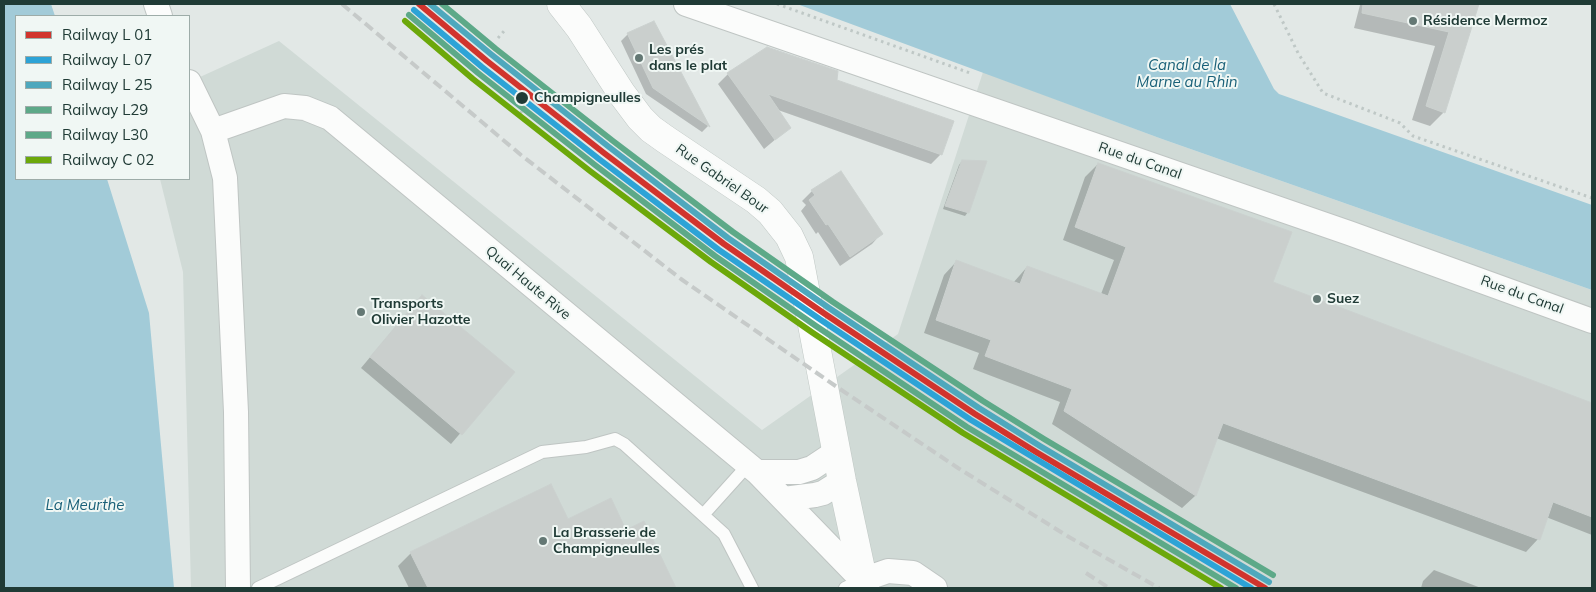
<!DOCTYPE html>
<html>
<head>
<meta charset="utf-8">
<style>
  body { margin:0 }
  #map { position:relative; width:1596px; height:592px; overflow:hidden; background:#e2e8e6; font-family:Mulish,sans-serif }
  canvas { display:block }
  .frame { position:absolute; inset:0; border:5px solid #203b36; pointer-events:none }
  .legend { position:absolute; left:15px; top:15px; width:175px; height:165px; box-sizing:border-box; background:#f0f7f4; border:1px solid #9daca8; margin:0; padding:6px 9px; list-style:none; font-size:15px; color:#203b36 }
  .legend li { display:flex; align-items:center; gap:10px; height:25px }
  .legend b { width:25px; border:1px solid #9daca8 }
</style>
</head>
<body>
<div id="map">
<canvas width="1596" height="592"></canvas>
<div class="frame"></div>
<ul class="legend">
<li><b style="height:6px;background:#d1342d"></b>Railway L 01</li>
<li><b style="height:6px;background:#2da3d6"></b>Railway L 07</li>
<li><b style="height:6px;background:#4ea8bd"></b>Railway L 25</li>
<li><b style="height:6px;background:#5da988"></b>Railway L29</li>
<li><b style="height:6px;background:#5da988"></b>Railway L30</li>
<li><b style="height:6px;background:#6ca80a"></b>Railway C 02</li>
</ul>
</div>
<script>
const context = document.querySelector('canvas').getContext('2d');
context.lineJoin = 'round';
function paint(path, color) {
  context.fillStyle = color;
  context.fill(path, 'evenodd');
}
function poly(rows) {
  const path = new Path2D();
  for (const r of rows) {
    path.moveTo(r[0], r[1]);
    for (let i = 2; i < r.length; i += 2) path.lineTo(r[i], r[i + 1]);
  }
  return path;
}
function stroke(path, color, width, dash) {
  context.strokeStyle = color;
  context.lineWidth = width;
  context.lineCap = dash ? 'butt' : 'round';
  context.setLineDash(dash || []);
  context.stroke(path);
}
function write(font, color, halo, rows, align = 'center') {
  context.font = font + ' Mulish,sans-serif';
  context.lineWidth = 4;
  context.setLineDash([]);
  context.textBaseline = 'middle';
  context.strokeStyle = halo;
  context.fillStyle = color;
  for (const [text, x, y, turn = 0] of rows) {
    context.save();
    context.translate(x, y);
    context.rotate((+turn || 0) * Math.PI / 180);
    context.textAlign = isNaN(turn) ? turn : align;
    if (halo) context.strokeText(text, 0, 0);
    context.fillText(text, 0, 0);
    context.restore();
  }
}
const built = poly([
  [279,41,762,430,898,334,983,72,1162,139,1592,290,1592,588,191,588,183,272,160,179,189,179,189,82]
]);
const water = poly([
  [4,4,51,4,55,16,16,16,16,179,107,179,149,313,174,588,4,588],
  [797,4,1230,4,1274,89,1279,94,1592,205,1592,290,1162,139]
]);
const shadow = poly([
  [1355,4,1478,4,1444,112,1430,126,1412,120,1435,46,1354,28,1360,5],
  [654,23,708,126,702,132,646,94,621,41,628,34],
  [767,48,941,154,931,164,778,110,789,128,764,149,718,84,728,74],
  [962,161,968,212,965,216,943,209,959,165],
  [1098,164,1272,283,1592,404,1592,535,1546,517,1538,539,1526,552,1216,438,1195,496,1182,508,1052,424,1060,402,973,369,979,353,924,333,944,275,956,262,1013,283,1027,267,1101,294,1114,260,1063,240,1085,177],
  [841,173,881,234,872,244,840,266,818,232,816,234,801,211,806,205,802,201,812,191],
  [413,306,513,372,451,444,361,368],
  [567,520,625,531,643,523,675,588,409,588,398,566,411,553],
  [1434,570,1481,588,1421,588,1423,581]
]);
const building = poly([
  [1363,4,1479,4,1445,113,1426,106,1449,32,1362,13,1363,4],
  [654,21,710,127,653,88,627,33,654,21],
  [767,47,838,71,837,80,954,121,942,155,768,94,791,128,775,140,727,73,767,47],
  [962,160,987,161,969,213,945,206,962,160],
  [1098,163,1292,232,1273,282,1592,403,1592,517,1553,502,1540,540,1223,423,1196,496,1064,411,1072,389,985,356,991,340,936,320,956,260,1020,284,1027,266,1108,296,1126,247,1075,227,1098,163],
  [841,171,883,234,850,257,828,224,826,225,809,200,815,195,811,190,841,171],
  [422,295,515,372,462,435,370,357,422,295],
  [551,484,568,519,611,498,626,530,644,521,676,588,428,588,410,552,551,484]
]);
const path = poly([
  [777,4,970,73],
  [1274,4,1298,53,1323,93,1400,123,1413,136,1592,198],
  [498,38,505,30],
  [513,62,543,86,518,116]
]);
const lane = poly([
  [748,465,703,515,724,534,752,588],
  [258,588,542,452,586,447,615,439,624,444,703,515],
  [845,588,862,580]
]);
const street = poly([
  [156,4,160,16],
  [686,4,1349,233,1592,321],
  [189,82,213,131,225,178,236,412,238,588],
  [213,131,284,106,305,108,330,118,757,472,862,580,888,571,913,573,935,588],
  [757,472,799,472,812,468,836,452],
  [784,499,815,495,823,493,842,481]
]);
const secondary = poly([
  [561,4,579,27,622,94,640,118,651,129,665,139,756,200,770,212,789,236,799,257,804,283,842,481,865,588]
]);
const rail = poly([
  [342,4,521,155,681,279,837,387,958,468,1069,537,1159,588],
  [1086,573,1109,588]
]);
const rail1 = poly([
  [419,4,487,61,604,153,724,244,825,314,975,414,1036,452,1265,588]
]);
const rail2 = poly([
  [414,10,482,67,599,159,719,250,821,320,971,420,1251,588]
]);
const rail3 = poly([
  [430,4,492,55,609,147,728,238,829,308,979,408,1040,446,1269,582]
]);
const rail4 = poly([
  [409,15,478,73,595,165,715,256,816,326,967,427,1236,588]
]);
const rail5 = poly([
  [442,4,496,49,613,141,733,232,833,302,983,401,1044,439,1273,575]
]);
const rail6 = poly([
  [405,21,473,79,590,171,711,262,813,333,963,433,1221,588]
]);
const markers = [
  [1413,21,5,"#647874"],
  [639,58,5,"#647874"],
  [522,98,7,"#203b36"],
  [1317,299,5,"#647874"],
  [361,312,5,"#647874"],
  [543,541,5,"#647874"]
];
const poiNames = [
  ["Résidence Mermoz",1423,21],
  ["Les prés",649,50],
  ["dans le plat",649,66],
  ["Suez",1327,299],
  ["Transports",371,304],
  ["Olivier Hazotte",371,320],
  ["La Brasserie de",553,533],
  ["Champigneulles",553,549]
];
const stopNames = [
  ["Champigneulles",534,98]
];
const streetNames = [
  ["Rue du Canal",1140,161,19],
  ["Rue Gabriel Bour",722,179,35],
  ["Quai Haute Rive",528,283,40],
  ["Rue du Canal",1522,295,20]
];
const waterNames = [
  ["Canal de la",1187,65],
  ["Marne au Rhin",1187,82],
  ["La Meurthe",85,505]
];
paint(built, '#d0dad6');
paint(water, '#a2cbd8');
paint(shadow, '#0003');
paint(building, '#cacfcd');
stroke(building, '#cbd1cf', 1);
stroke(lane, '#bfc5c3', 14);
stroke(street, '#bfc5c3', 26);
stroke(secondary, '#bec6c3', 29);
stroke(path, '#bfc8c6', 3, [2.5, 4]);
stroke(lane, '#fbfcfb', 12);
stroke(street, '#fbfcfb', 24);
stroke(secondary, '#fbfcfb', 28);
stroke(rail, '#c6cac9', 4, [10, 5]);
stroke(rail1, '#d1342d', 6);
stroke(rail2, '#2da3d6', 6);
stroke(rail3, '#4ea8bd', 6);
stroke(rail4, '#5da988', 6);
stroke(rail5, '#5da988', 6);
stroke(rail6, '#6ca80a', 6);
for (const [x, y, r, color] of markers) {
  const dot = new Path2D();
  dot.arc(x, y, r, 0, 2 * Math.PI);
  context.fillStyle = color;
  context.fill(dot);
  stroke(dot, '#f0f7f4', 2);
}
write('bold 14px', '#203b36', '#f0f7f4', poiNames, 'left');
write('bold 14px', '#203b36', '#f0f7f4', stopNames, 'left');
write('14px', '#203b36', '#f0f7f4', streetNames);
write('italic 15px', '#196078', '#f0f7f4', waterNames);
</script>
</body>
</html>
